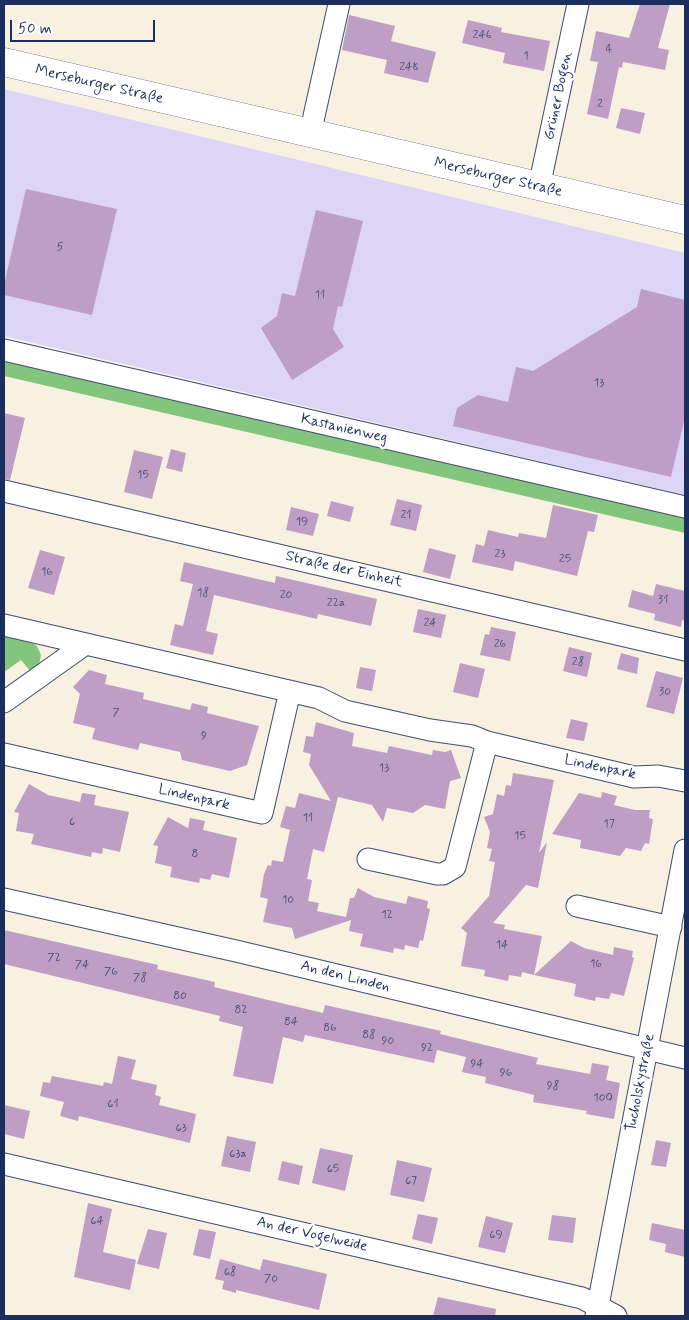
<!DOCTYPE html>
<html>
<head>
<meta charset="utf-8">
<style>
  body { margin:0 }
  #map { position:relative; width:689px; height:1320px; overflow:hidden; background:#f8f1e2; font-family:Mynerve,sans-serif }
  canvas { display:block }
  .frame { position:absolute; inset:0; border:5px solid #1b2f5e; pointer-events:none }
  .scale { position:absolute; left:10px; top:20px; width:145px; height:22px; box-sizing:border-box; border:2px solid #1b2f5e; border-top:0; padding-left:6px; font-size:15px; line-height:18px; white-space:nowrap; color:#1b2f5e; -webkit-text-stroke:4px #fff; paint-order:stroke }
</style>
</head>
<body>
<div id="map">
<canvas width="689" height="1320"></canvas>
<div class="frame"></div>
<div class="scale">50 m</div>
</div>
<script>
const context = document.querySelector('canvas').getContext('2d');
context.lineJoin = 'round';
function paint(path, color) {
  context.fillStyle = color;
  context.fill(path, 'evenodd');
}
function poly(rows) {
  const path = new Path2D();
  for (const r of rows) {
    path.moveTo(r[0], r[1]);
    for (let i = 2; i < r.length; i += 2) path.lineTo(r[i], r[i + 1]);
  }
  return path;
}
function stroke(path, color, width, dash) {
  context.strokeStyle = color;
  context.lineWidth = width;
  context.lineCap = dash ? 'butt' : 'round';
  context.setLineDash(dash || []);
  context.stroke(path);
}
function write(font, color, halo, rows, align = 'center') {
  context.font = font + ' Mynerve,sans-serif';
  context.lineWidth = 5;
  context.setLineDash([]);
  context.textBaseline = 'middle';
  context.strokeStyle = halo;
  context.fillStyle = color;
  for (const [text, x, y, turn = 0] of rows) {
    context.save();
    context.translate(x, y);
    context.rotate((+turn || 0) * Math.PI / 180);
    context.textAlign = isNaN(turn) ? turn : align;
    if (halo) context.strokeText(text, 0, 0);
    context.fillText(text, 0, 0);
    context.restore();
  }
}
const built = poly([
  [4,89,685,253,685,495,4,336]
]);
const green = poly([
  [4,359,685,518,685,533,4,376],
  [4,636,32,643,37,646,41,655,39,665,30,671,21,660,4,672]
]);
const building = poly([
  [640,4,670,4,658,48,669,50,665,70,623,62,622,68,619,67,608,119,587,114,598,62,590,61,596,31,629,38],
  [349,15,395,26,391,41,436,52,428,83,384,73,387,60,342,50],
  [468,20,502,28,501,32,550,41,544,71,503,63,505,53,462,43],
  [621,108,645,113,640,134,616,128],
  [26,189,117,209,92,315,4,295,4,285],
  [316,210,363,221,342,307,338,306,333,329,344,347,292,380,261,328,277,316,282,293,295,296],
  [641,289,685,300,685,417,671,477,453,426,457,408,478,395,508,402,516,367,533,371,637,307],
  [4,413,25,418,10,480,4,479],
  [171,449,186,453,182,472,166,468],
  [134,450,163,457,152,499,124,492],
  [397,499,422,505,416,531,390,525],
  [331,501,354,507,350,522,327,516],
  [553,505,598,515,594,532,588,531,577,576,515,561,513,571,472,562,476,544,484,546,488,530,518,537,519,533,546,538],
  [291,507,319,514,313,536,286,530],
  [429,548,456,555,450,579,423,572],
  [40,550,65,557,54,595,28,588],
  [184,562,275,583,276,576,377,599,371,626,318,614,317,619,214,595,206,631,218,634,213,655,170,645,175,624,183,626,193,584,180,581],
  [656,584,685,591,685,621,682,620,681,627,654,620,655,614,628,607,632,590,653,596],
  [418,609,446,615,441,638,413,632],
  [491,627,516,632,510,661,480,655,485,634,489,635],
  [569,647,592,653,587,677,563,671],
  [621,653,639,658,637,674,617,669],
  [460,663,485,669,478,698,453,692],
  [360,667,376,670,372,691,356,688],
  [89,670,107,675,105,684,144,693,143,699,190,710,192,703,208,707,207,713,259,726,247,765,230,771,182,760,180,752,140,743,138,750,92,739,95,728,73,723,80,694,73,687],
  [656,671,683,678,674,714,646,707],
  [571,719,588,723,584,741,566,738],
  [316,722,354,733,352,746,387,753,389,746,432,755,433,750,445,752,451,750,461,778,450,781,445,809,425,805,413,813,387,808,383,822,372,805,338,797,324,852,313,849,307,879,312,880,308,901,319,903,317,911,346,917,350,898,354,898,358,888,374,897,406,904,408,896,428,901,427,908,430,909,423,941,420,940,418,948,405,945,404,950,394,948,393,953,360,946,363,934,349,931,351,920,295,939,292,928,263,922,268,899,260,897,264,874,268,865,271,866,272,860,283,862,290,830,280,827,286,806,295,808,299,793,331,801,309,765,311,754,303,752,306,736,313,737],
  [513,773,554,780,539,853,547,842,538,888,526,885,493,923,505,925,504,929,542,936,534,975,522,972,521,977,509,975,508,981,484,976,485,970,461,966,467,933,461,928,489,896,495,862,489,861,492,849,487,848,490,832,484,817,493,814,497,794,504,796,506,785,511,786],
  [29,784,48,795,80,802,82,793,96,795,94,805,129,812,120,852,103,848,102,854,92,852,91,857,31,844,34,834,16,831,19,813,14,812],
  [602,792,617,796,614,805,635,810,650,810,649,818,653,819,649,844,645,843,641,851,626,848,620,856,580,848,581,840,552,834,579,793,601,798],
  [168,817,188,828,190,818,205,821,203,830,237,838,229,878,212,874,210,880,200,878,199,883,170,877,172,867,155,863,158,846,153,845],
  [4,930,158,965,157,969,215,982,214,987,323,1013,325,1005,441,1031,440,1034,538,1058,536,1064,590,1074,592,1063,609,1066,606,1080,620,1083,614,1119,586,1114,587,1111,533,1102,534,1095,485,1083,486,1077,462,1072,466,1057,437,1050,434,1063,305,1035,303,1042,283,1037,273,1084,233,1076,243,1027,219,1021,220,1016,4,964],
  [571,941,584,948,613,955,614,947,633,951,632,957,634,958,624,996,611,993,609,999,596,997,595,1001,574,996,576,984,534,975],
  [118,1056,136,1060,131,1079,157,1085,155,1095,161,1097,159,1105,196,1114,190,1143,79,1116,78,1121,60,1116,64,1102,40,1096,43,1082,50,1083,52,1076,103,1086,104,1082,112,1084],
  [4,1105,30,1111,24,1139,4,1134],
  [227,1136,256,1142,250,1172,221,1166],
  [656,1140,671,1143,666,1167,651,1165],
  [320,1148,353,1155,345,1191,312,1183],
  [397,1160,432,1168,424,1202,390,1195],
  [282,1161,303,1166,299,1185,278,1180],
  [88,1203,112,1209,103,1252,136,1260,130,1290,74,1277],
  [418,1214,438,1218,432,1244,412,1239],
  [552,1215,576,1218,573,1243,548,1240],
  [486,1216,513,1223,505,1253,478,1247],
  [652,1223,685,1230,685,1257,665,1252,666,1244,649,1240],
  [148,1229,167,1233,159,1269,137,1264],
  [199,1229,216,1232,210,1259,193,1255],
  [220,1259,260,1270,263,1259,327,1274,319,1310,236,1290,236,1293,222,1289,224,1281,215,1279],
  [438,1297,496,1309,495,1316,433,1316]
]);
const street = poly([
  [310,134,339,4],
  [539,187,578,4],
  [4,350,685,507],
  [4,491,685,650],
  [4,625,319,698,345,711,430,730,472,736,487,742,634,777,658,776,685,781],
  [4,702,84,645],
  [4,754,262,813,290,691],
  [368,859,437,874,443,874,455,867,487,742],
  [4,899,236,951,685,1058],
  [577,906,671,927],
  [4,1164,582,1298,616,1316],
  [596,1316,685,850]
]);
const primary = poly([
  [4,62,685,220]
]);
const numberNames = [
  ["246",482,35],
  ["4",609,49],
  ["1",526,56],
  ["248",409,67],
  ["2",600,104],
  ["5",60,247],
  ["11",320,295],
  ["13",599,383],
  ["15",143,475],
  ["21",406,515],
  ["19",302,522],
  ["23",500,554],
  ["25",565,559],
  ["16",47,572],
  ["18",203,593],
  ["20",286,595],
  ["31",663,600],
  ["22a",336,603],
  ["24",430,623],
  ["26",500,644],
  ["28",578,662],
  ["30",665,692],
  ["7",116,713],
  ["9",204,736],
  ["13",384,768],
  ["11",308,818],
  ["6",72,822],
  ["17",609,824],
  ["15",520,836],
  ["8",195,854],
  ["10",288,900],
  ["12",387,915],
  ["14",502,945],
  ["72",54,958],
  ["16",596,964],
  ["74",82,965],
  ["76",111,972],
  ["78",140,978],
  ["80",180,996],
  ["82",241,1010],
  ["84",291,1022],
  ["86",330,1028],
  ["88",369,1035],
  ["90",388,1041],
  ["92",427,1048],
  ["94",477,1064],
  ["96",506,1073],
  ["98",553,1086],
  ["100",603,1098],
  ["61",113,1104],
  ["63",181,1128],
  ["63a",238,1154],
  ["65",333,1169],
  ["67",411,1181],
  ["64",97,1221],
  ["69",496,1235],
  ["68",230,1272],
  ["70",271,1279]
];
const streetNames = [
  ["Merseburger Straße",99,85,13],
  ["Grüner Bogen",559,96,-78],
  ["Merseburger Straße",498,178,13],
  ["Kastanienweg",344,429,13],
  ["Straße der Einheit",344,570,13],
  ["Lindenpark",600,768,12],
  ["Lindenpark",194,798,13],
  ["An den Linden",345,977,14],
  ["Tucholskystraße",641,1083,-79],
  ["An der Vogelweide",312,1235,13]
];
paint(built, '#ddd5f6');
paint(green, '#84c57d');
paint(building, '#be9ec4');
stroke(street, '#3c4c72', 23);
stroke(primary, '#3c4c72', 29);
stroke(street, '#fff', 21);
stroke(primary, '#fff', 28);
write('12px', '#444b78', null, numberNames);
write('15px', '#1b2f5e', '#fff', streetNames);
</script>
</body>
</html>
